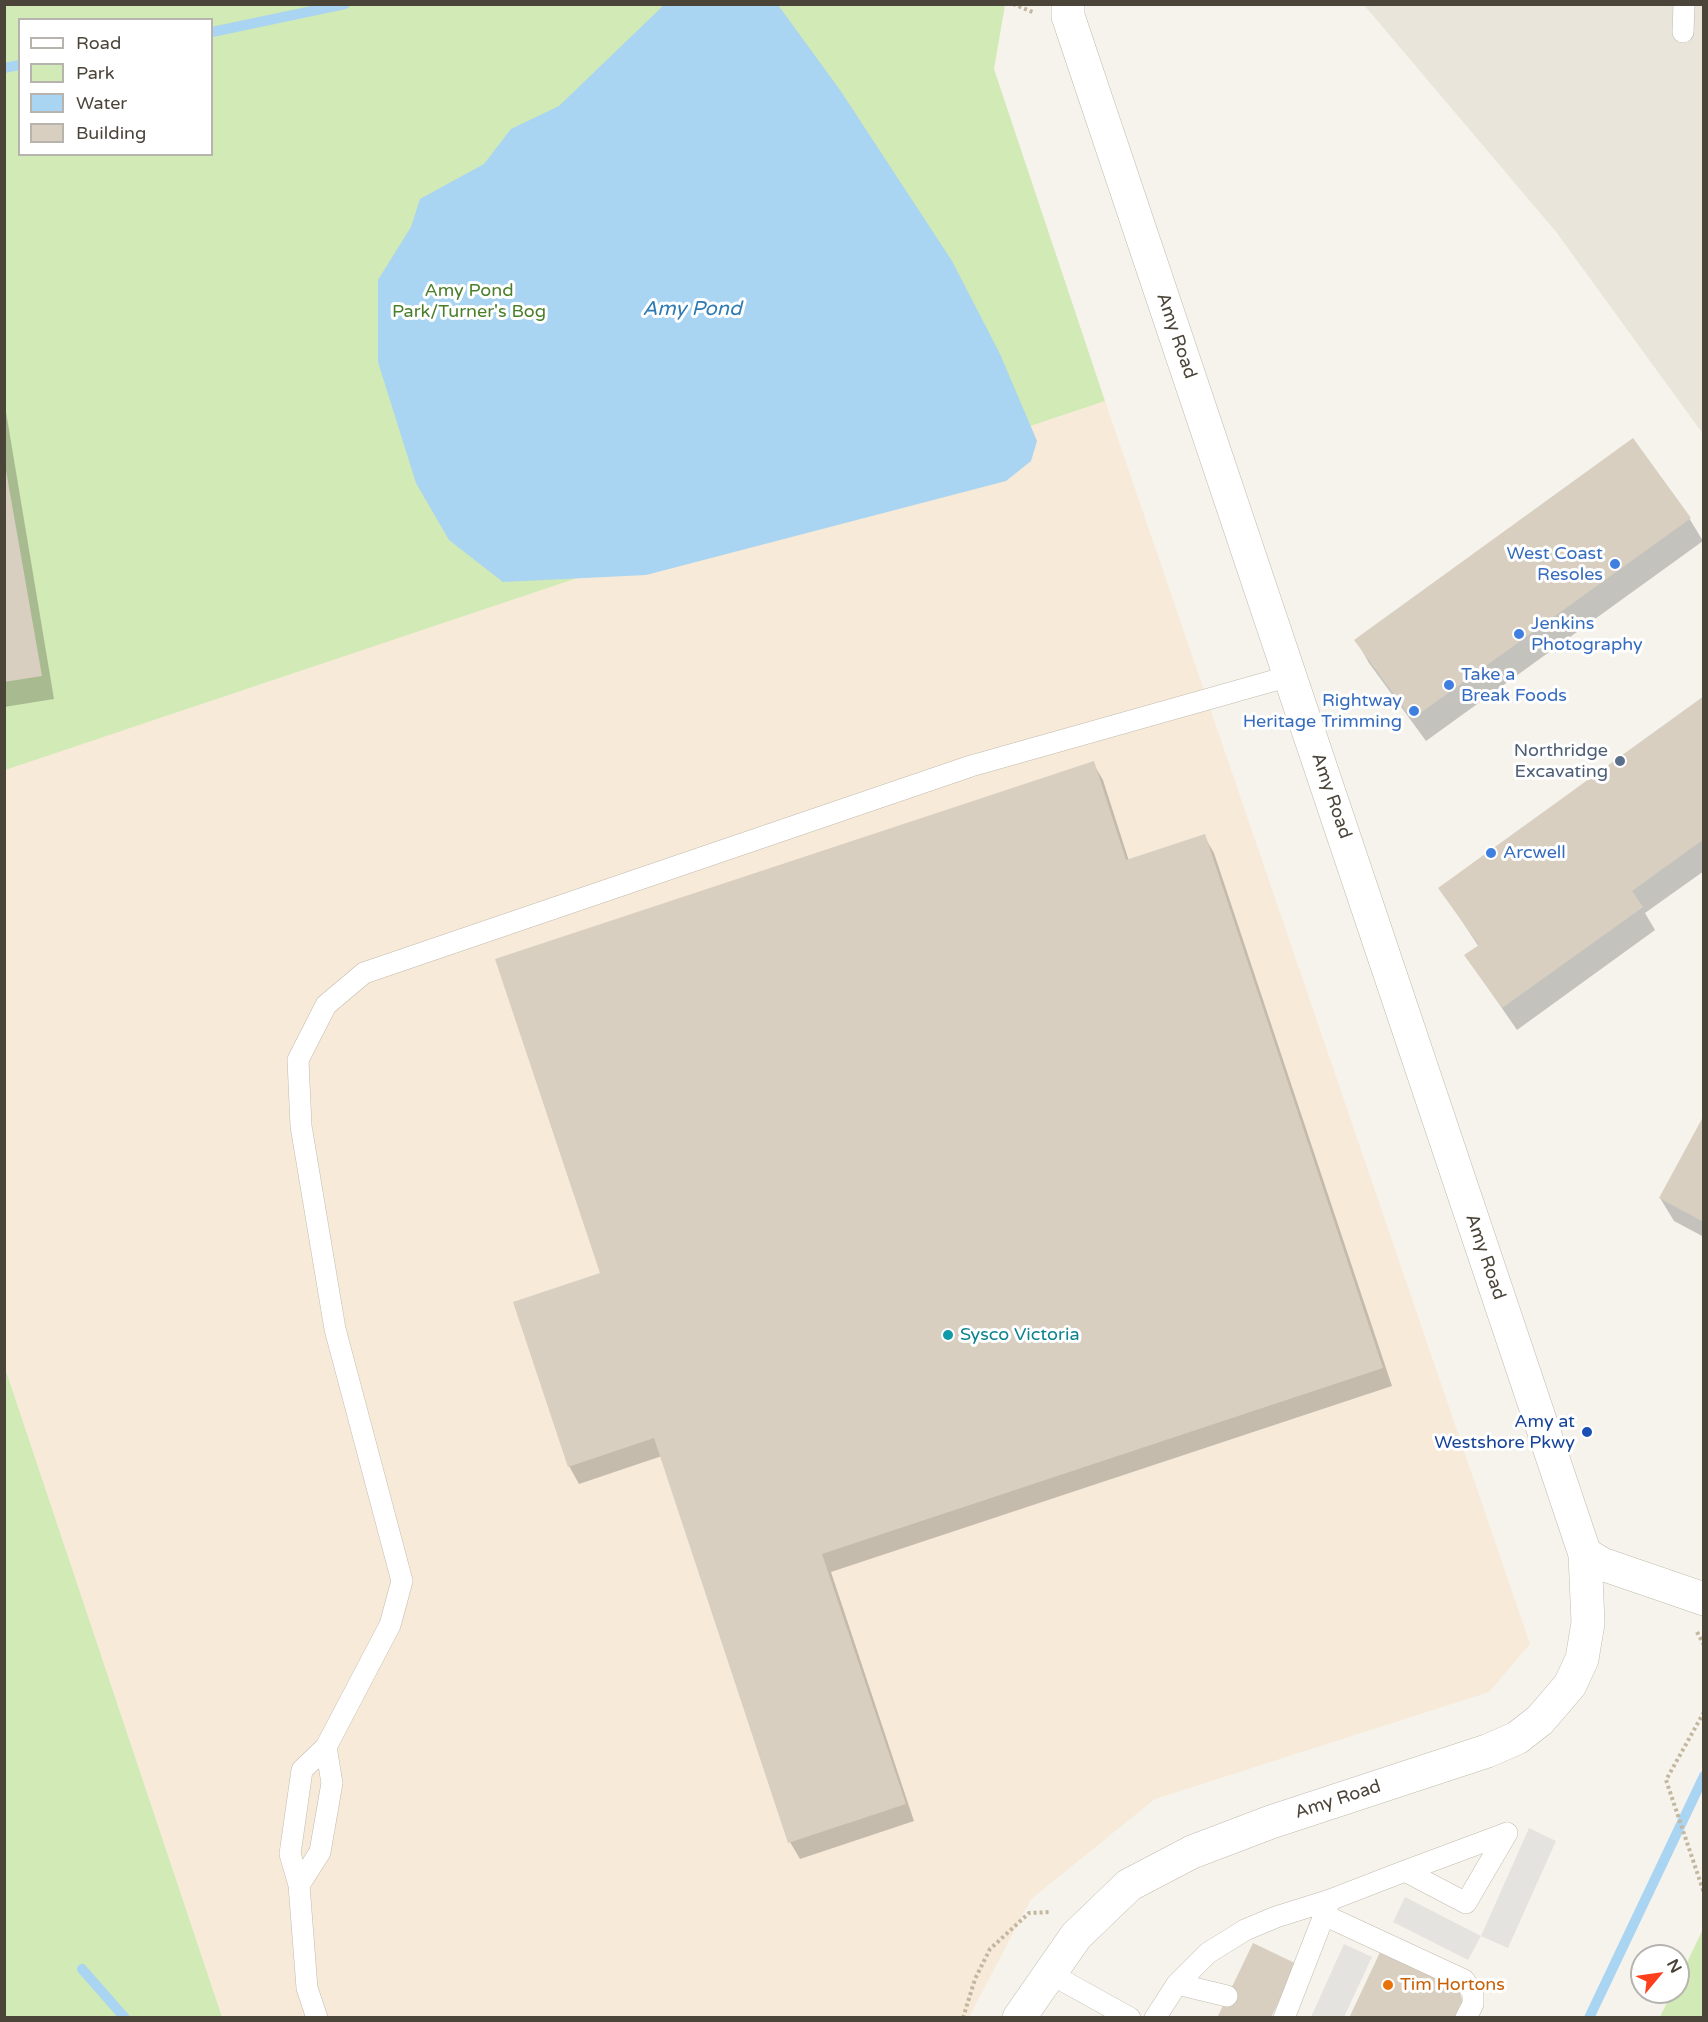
<!DOCTYPE html>
<html>
<head>
<meta charset="utf-8">
<style>
  body { margin:0 }
  #map { position:relative; width:1708px; height:2022px; overflow:hidden; background:#f6f3ec; font-family:"Varela Round",sans-serif }
  canvas { display:block }
  .frame { position:absolute; inset:0; border:6px solid #4b4439; pointer-events:none }
  .legend { position:absolute; left:18px; top:18px; width:195px; height:138px; box-sizing:border-box; background:#fff; border:2px solid #b7b4b0; margin:0; padding:8px 10px; list-style:none; font-size:18px; color:#4b4439 }
  .legend li { display:flex; align-items:center; gap:12px; height:30px }
  .legend b { width:30px; border:2px solid #b7b4b0 }
  .north { position:absolute; left:1630px; top:1944px; width:60px; height:60px; box-sizing:border-box; background:#fff; border:2px solid #b7b4b0; border-radius:50%; rotate:61deg; font-size:16px; font-weight:700; line-height:24px; text-align:center; color:#4b4439 }
  .north::after { content:''; display:block; margin:auto; width:21px; height:27px; background:#fc3f1d; clip-path:polygon(50% 0,100% 100%,50% 72%,0 100%) }
</style>
</head>
<body>
<div id="map">
<canvas width="1708" height="2022"></canvas>
<div class="frame"></div>
<ul class="legend">
<li><b style="height:8px;background:#fff"></b>Road</li>
<li><b style="height:16px;background:#d2eab5"></b>Park</li>
<li><b style="height:16px;background:#a9d4f2"></b>Water</li>
<li><b style="height:16px;background:#d8cfc1"></b>Building</li>
</ul>
<div class="north">N</div>
</div>
<script>
const context = document.querySelector('canvas').getContext('2d');
context.lineJoin = 'round';
function paint(path, color) {
  context.fillStyle = color;
  context.fill(path, 'evenodd');
}
function poly(rows) {
  const path = new Path2D();
  for (const r of rows) {
    path.moveTo(r[0], r[1]);
    for (let i = 2; i < r.length; i += 2) path.lineTo(r[i], r[i + 1]);
  }
  return path;
}
function stroke(path, color, width, dash) {
  context.strokeStyle = color;
  context.lineWidth = width;
  context.lineCap = dash ? 'butt' : 'round';
  context.setLineDash(dash || []);
  context.stroke(path);
}
function write(font, color, halo, rows, align = 'center') {
  context.font = font + ' "Varela Round",sans-serif';
  context.lineWidth = 6;
  context.setLineDash([]);
  context.textBaseline = 'middle';
  context.strokeStyle = halo;
  context.fillStyle = color;
  for (const [text, x, y, turn = 0] of rows) {
    context.save();
    context.translate(x, y);
    context.rotate((+turn || 0) * Math.PI / 180);
    context.textAlign = isNaN(turn) ? turn : align;
    if (halo) context.strokeText(text, 0, 0);
    context.fillText(text, 0, 0);
    context.restore();
  }
}
const residential = poly([
  [1364,5,1703,5,1703,434,1557,233]
]);
const commercial = poly([
  [1105,401,1530,1644,1489,1692,1155,1799,1031,1899,969,2017,222,2017,5,1368,4,770]
]);
const green = poly([
  [4,5,1005,5,994,69,1105,401,5,770],
  [20,20,212,20,212,154,20,154],
  [5,1368,222,2017,5,2017],
  [1703,1929,1703,2017,1660,2017,1672,1992,1678,1992,1678,1981]
]);
const parking = poly([
  [1529,1828,1556,1841,1508,1948,1481,1936,1468,1960,1393,1922,1405,1897,1481,1936],
  [1344,1944,1372,1957,1344,2017,1311,2017]
]);
const water = poly([
  [665,4,778,5,840,90,952,261,1000,354,1037,441,1031,461,1006,481,646,575,503,582,449,540,416,483,378,362,378,280,411,227,420,199,484,164,511,129,559,106]
]);
const shadow = poly([
  [4,400,54,699,4,707],
  [1689,518,1703,541,1426,741,1369,663,1356,640],
  [1704,698,1704,871,1645,913,1655,930,1517,1030,1466,956,1479,947,1440,888],
  [1093,763,1103,780,1129,861,1204,836,1214,853,1392,1386,831,1572,914,1821,800,1859,790,1842,662,1456,579,1484,569,1466,602,1274],
  [1704,1118,1704,1237,1674,1221,1660,1198]
]);
const stream = poly([
  [212,32,345,4],
  [4,68,20,65],
  [82,1969,125,2018],
  [1589,2018,1704,1776]
]);
const building = poly([
  [1633,438,1691,518,1412,719,1354,640],
  [4,459,42,676,4,682],
  [1704,696,1704,839,1632,891,1643,907,1502,1008,1464,955,1479,945,1438,888],
  [1094,761,1126,860,1205,834,1383,1368,822,1554,906,1804,788,1843,654,1438,568,1467,513,1302,600,1273,495,959],
  [1704,1115,1704,1222,1659,1198],
  [1253,1943,1297,1964,1271,2018,1217,2018],
  [1382,1948,1457,1984,1466,2011,1463,2018,1349,2018]
]);
const path = poly([
  [1013,4,1035,13],
  [1697,1632,1704,1645],
  [1704,1712,1666,1780,1704,1893],
  [963,2018,975,1979,990,1949,1029,1913,1051,1912]
]);
const service = poly([
  [1683,32,1684,4],
  [1405,1871,1507,1833],
  [299,1885,320,1852,332,1783,326,1747],
  [1324,1915,1464,1980,1473,1993,1473,2004,1466,2018],
  [1049,1973,1130,2018],
  [1177,1984,1208,1953,1245,1930,1276,1917,1330,1900],
  [317,2018,307,1988,299,1885,290,1854,302,1770,326,1747,390,1625,402,1581,335,1329,301,1126,298,1060,326,1005,364,973,971,766,1290,676],
  [1155,2018,1177,1984,1227,1996],
  [1284,2018,1330,1900,1405,1871,1466,1903,1507,1833]
]);
const minor = poly([
  [1585,1554,1602,1564,1704,1599]
]);
const tertiary = poly([
  [1019,2018,1076,1936,1129,1885,1192,1852,1271,1822,1487,1751,1517,1738,1540,1720,1570,1685,1582,1659,1588,1623,1585,1554,1068,16,1068,4]
]);
const markers = [
  [1615,564,6,"#3f7fe0"],
  [1519,634,6,"#3f7fe0"],
  [1449,685,6,"#3f7fe0"],
  [1414,711,6,"#3f7fe0"],
  [1620,761,6,"#5c6f8a"],
  [1491,853,6,"#3f7fe0"],
  [948,1335,6,"#0f9aa8"],
  [1587,1432,6,"#1a4fb4"],
  [1388,1985,6,"#e8710a"]
];
const parkNames = [
  ["Amy Pond",469,291],
  ["Park/Turner's Bog",469,312]
];
const streetNames = [
  ["Amy Road",1176,336,71],
  ["Amy Road",1331,796,71],
  ["Amy Road",1485,1257,71],
  ["Amy Road",1338,1800,-18]
];
const shopNames = [
  ["West Coast",1603,554,"right"],
  ["Resoles",1603,575,"right"],
  ["Jenkins",1531,624],
  ["Photography",1531,645],
  ["Take a",1461,675],
  ["Break Foods",1461,696],
  ["Rightway",1402,701,"right"],
  ["Heritage Trimming",1402,722,"right"],
  ["Arcwell",1503,853]
];
const serviceNames = [
  ["Northridge",1608,751],
  ["Excavating",1608,772]
];
const cultureNames = [
  ["Sysco Victoria",960,1335]
];
const transitNames = [
  ["Amy at",1575,1422],
  ["Westshore Pkwy",1575,1443]
];
const foodNames = [
  ["Tim Hortons",1400,1985]
];
const waterNames = [
  ["Amy Pond",692,310]
];
paint(residential, '#eae5da');
paint(commercial, '#f7ead8');
paint(green, '#d2eab5');
paint(parking, '#e5e3e0');
paint(water, '#a9d4f2');
paint(shadow, '#0003');
stroke(stream, '#a9d4f2', 10);
paint(building, '#d8cfc1');
stroke(service, '#c2bbae', 22);
stroke(minor, '#c2bbae', 34);
stroke(tertiary, '#c2bbae', 34);
stroke(path, '#c4b79f', 4, [3, 3]);
stroke(service, '#fff', 21);
stroke(minor, '#fff', 33);
stroke(tertiary, '#fff', 33);
for (const [x, y, r, color] of markers) {
  const dot = new Path2D();
  dot.arc(x, y, r, 0, 2 * Math.PI);
  context.fillStyle = color;
  context.fill(dot);
  stroke(dot, '#fff', 2);
}
write('18px', '#4a7f2a', '#fff', parkNames);
write('18px', '#4b4439', '#fff', streetNames);
write('18px', '#366cbe', '#fff', shopNames, 'left');
write('18px', '#4e5e75', '#fff', serviceNames, 'right');
write('18px', '#0d838f', '#fff', cultureNames, 'left');
write('18px', '#164399', '#fff', transitNames, 'right');
write('18px', '#c56008', '#fff', foodNames, 'left');
write('italic 20px', '#2e7ab2', '#fff', waterNames);
</script>
</body>
</html>
